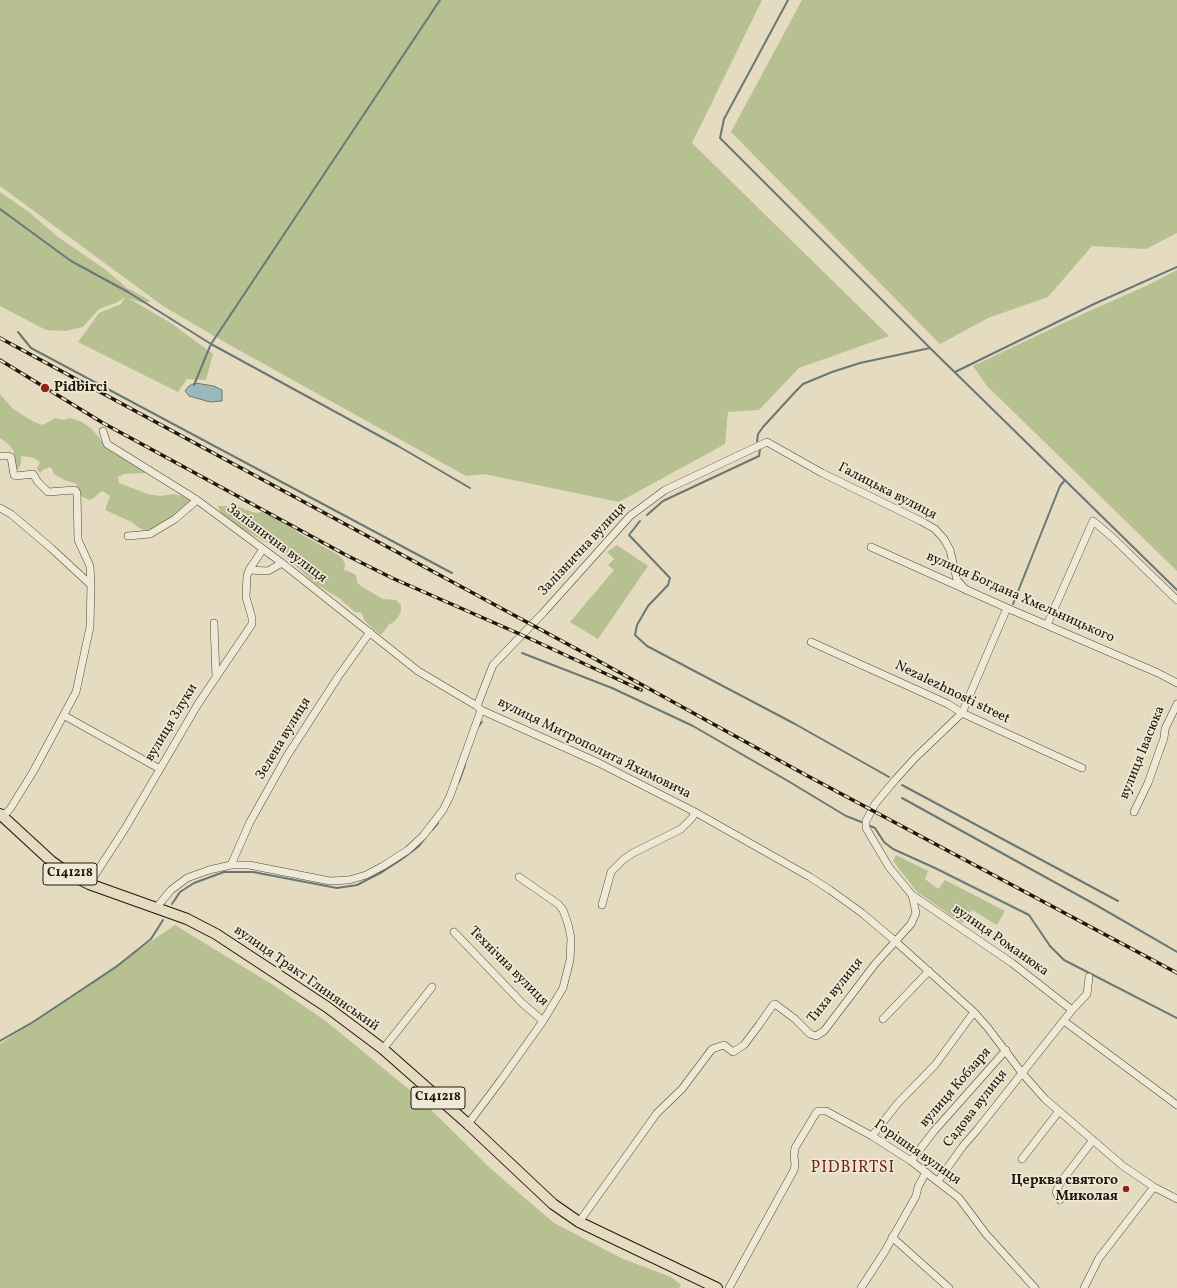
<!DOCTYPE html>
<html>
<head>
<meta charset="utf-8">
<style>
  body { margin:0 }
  canvas { display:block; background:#e5dbc0 }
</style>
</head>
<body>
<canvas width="1177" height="1288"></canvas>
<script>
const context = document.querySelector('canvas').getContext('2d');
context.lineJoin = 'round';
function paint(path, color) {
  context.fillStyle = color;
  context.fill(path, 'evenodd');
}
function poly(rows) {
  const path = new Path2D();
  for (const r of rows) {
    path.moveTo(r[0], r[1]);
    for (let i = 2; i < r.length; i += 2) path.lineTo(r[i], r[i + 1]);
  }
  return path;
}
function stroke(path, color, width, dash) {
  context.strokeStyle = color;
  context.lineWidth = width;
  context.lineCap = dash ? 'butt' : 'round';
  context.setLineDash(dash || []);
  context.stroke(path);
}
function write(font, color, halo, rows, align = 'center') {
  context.font = font + ' Vollkorn,serif';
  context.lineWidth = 3.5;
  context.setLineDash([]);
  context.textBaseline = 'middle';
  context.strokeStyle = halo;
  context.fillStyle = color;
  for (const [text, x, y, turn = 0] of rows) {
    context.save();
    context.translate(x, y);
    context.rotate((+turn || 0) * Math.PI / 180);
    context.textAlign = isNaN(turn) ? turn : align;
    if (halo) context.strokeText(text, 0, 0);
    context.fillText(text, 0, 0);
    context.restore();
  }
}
const green = poly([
  [0,0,762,0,692,143,889,336,799,368,759,410,728,412,725,444,619,502,484,474,466,476,226,343,163,306,0,186],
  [802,0,1177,0,1177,233,1146,249,1092,246,1048,297,988,318,940,344,731,132],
  [0,192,29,212,58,237,106,270,127,288,151,301,142,303,128,298,171,323,213,354,206,380,187,379,178,392,78,342,99,313,121,304,125,297,116,303,99,309,83,327,65,331,46,330,0,306],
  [1177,270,1177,571,987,386,973,366,1087,312,1146,286],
  [0,394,13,409,34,422,43,425,55,418,64,420,70,418,82,422,92,429,110,451,146,471,145,473,124,474,118,477,119,483,148,494,160,496,174,494,183,496,193,502,187,508,149,532,139,528,132,522,105,510,110,496,103,491,99,493,94,498,89,500,81,496,77,484,64,480,54,474,51,467,44,469,40,473,37,469,40,462,34,458,21,456,21,463,19,469,14,468,13,462,14,451,7,443,0,438],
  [218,506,237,506,255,513,262,512,268,514,309,539,337,554,342,558,345,564,344,570,350,572,356,575,357,582,361,586,383,599,396,600,401,605,401,611,398,617,394,622,388,625,385,630,381,635,378,633,365,621,361,612,355,612,339,598,317,585,275,547,242,529,221,514],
  [617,545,648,566,598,639,570,622,614,570,608,565,614,559,607,552],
  [896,855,928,871,925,879,938,889,945,880,1005,911,997,925,972,910,962,923,917,892,893,861],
  [175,925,273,985,327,1022,417,1096,491,1169,554,1223,621,1258,671,1277,681,1285,679,1288,0,1288,0,1044]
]);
const water = poly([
  [195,383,214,386,222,390,222,401,210,402,189,396,185,391,189,386,195,383]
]);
const stream = poly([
  [788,0,724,119,720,138,930,348,1177,590],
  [0,209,71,261,128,292,211,344,398,446,470,488],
  [18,332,31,348,452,573],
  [955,372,1094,304,1177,267],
  [194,385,211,344,440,0],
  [757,441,758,434,763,427,796,391,803,384,832,372,860,363,930,348],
  [647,515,663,501,759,456,760,449],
  [640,521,629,535,670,578,668,585,648,606,637,625,635,635,647,646,795,724,889,777],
  [1013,604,1060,486,1065,480],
  [522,653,612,688,693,726,788,781,846,816,864,823],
  [478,727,482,722],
  [459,782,465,765],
  [902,785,1118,901],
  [902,798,1096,905,1177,952],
  [868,825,875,828,884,842,893,849,935,868,1029,915,1050,946,1064,960,1177,1018],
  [432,830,438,823],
  [172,904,180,892,194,883,224,872,253,872,337,888,357,885,382,872,402,859,419,846,425,838],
  [0,1041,33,1022,116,967,151,939,163,920]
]);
const street = poly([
  [103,431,107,444,197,500,282,563,418,671,477,706],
  [0,456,8,456,11,457,14,475,16,476,33,474,38,482,48,492,75,490,77,493,78,540,90,566,91,585,90,627,76,692,33,772,10,809,3,816],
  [0,508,11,514,51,548,91,585],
  [128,536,150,534,175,519,197,500],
  [871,547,1007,608,1158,673,1177,683],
  [249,570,263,549],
  [966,590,957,580,950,550,944,539,935,529,921,521,822,473,767,442,665,490,630,516,543,613,493,665,477,706,481,710,599,763,695,812,810,877,830,890,862,913,895,941,974,1012,988,1028,1022,1073,1045,1099,1123,1166,1154,1187,1177,1199],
  [214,623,216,677],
  [1047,625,1093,521,1112,537,1177,600],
  [811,642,948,704,962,713,1082,768],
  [65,716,160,769],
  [1134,812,1148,783,1164,738,1165,729,1177,704],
  [231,865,250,822,287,756,338,677,370,632],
  [89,884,126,827,198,704,252,624,252,618,246,597,247,576,249,570,268,571,282,563],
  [912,895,1012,963,1072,1010],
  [602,905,611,872,624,859,633,853,681,829,692,818,695,812],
  [156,908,171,890,187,878,209,870,231,865,249,865,330,881,349,880,366,875,383,866,408,850,423,836,443,810,450,796,481,710],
  [454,932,522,1003,543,1021],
  [883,1019,929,971],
  [1064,1021,1177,1105],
  [383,1049,432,987],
  [468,1124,501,1080,543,1021,563,988,570,960,571,938,568,924,563,910,558,904,519,877],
  [872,1136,898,1103,935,1065,974,1012],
  [1022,1159,1059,1111],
  [911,1161,934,1131,1006,1050],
  [938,1181,963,1146,977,1130,1072,1010,1087,994,1089,977],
  [1060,1200,1056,1192,1060,1183,1093,1140],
  [579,1222,657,1113,682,1089,712,1049,724,1045,733,1052,744,1045,759,1025,773,1005,775,1004,795,1019,810,1034,816,1036,824,1031,875,964,911,924,916,913,912,895,889,867,866,828,866,821,875,804,895,780,915,758,962,713,1007,608],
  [892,1237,949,1288],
  [729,1288,794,1170,795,1165,794,1155,795,1148,816,1113,818,1111,826,1111,872,1136,911,1161,959,1198,986,1234,1035,1288],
  [861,1288,885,1251,916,1196,918,1187,926,1172],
  [1084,1288,1099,1258,1154,1187]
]);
const primary = poly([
  [0,814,51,861,68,873,89,884,187,919,216,934,327,1007,383,1049,468,1124,553,1204,579,1222,717,1288]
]);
const rail = poly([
  [0,338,586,654,804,774,1177,973],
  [0,360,103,423,344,554,392,578,522,635,641,690]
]);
const markers = [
  [45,388,5,"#8f2418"],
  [1126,1189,4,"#8f2418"]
];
const shields = [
  [70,874,54],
  [438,1098,54]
];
const shieldNames = [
  ["С141218",70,874],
  ["С141218",438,1098]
];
const poiNames = [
  ["Pidbirci",54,388],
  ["Церква святого",1118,1181,"right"],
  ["Миколая",1118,1197,"right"]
];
const streetNames = [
  ["Галицька вулиця",887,492,27],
  ["Залізнична вулиця",276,544,37],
  ["Залізнична вулиця",583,550,-47],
  ["вулиця Богдана Хмельницького",1020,598,24],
  ["Nezalezhnosti street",952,693,26],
  ["вулиця Злуки",172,723,-59],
  ["Зелена вулиця",284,739,-59],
  ["вулиця Митрополита Яхимовича",594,749,26],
  ["вулиця Івасюка",1143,753,-68],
  ["вулиця Романюка",1000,941,35],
  ["Технічна вулиця",508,967,45],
  ["вулиця Тракт Глинянський",306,979,35],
  ["Тиха вулиця",836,991,-51],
  ["вулиця Кобзаря",956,1088,-49],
  ["Садова вулиця",976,1109,-52],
  ["Горішня вулиця",917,1153,35]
];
const quarterNames = [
  ["PIDBIRTSI",853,1169]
];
paint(green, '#b6c091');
paint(water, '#9ab9bc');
stroke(water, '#6a7875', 1);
stroke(stream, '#6a7875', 2);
stroke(street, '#524738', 8);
stroke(primary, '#21160a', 12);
stroke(street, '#eee8d6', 7);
stroke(primary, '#e5dbc0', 10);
stroke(rail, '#21160a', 3.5);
stroke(rail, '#eee8d6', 2, [6]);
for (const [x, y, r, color] of markers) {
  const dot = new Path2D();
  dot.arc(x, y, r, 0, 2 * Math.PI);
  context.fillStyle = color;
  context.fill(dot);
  stroke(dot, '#eee8d6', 1.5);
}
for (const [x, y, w] of shields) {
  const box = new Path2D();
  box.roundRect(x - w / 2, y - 11, w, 22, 3);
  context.fillStyle = '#eee8d6';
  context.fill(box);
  stroke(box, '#21160a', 1);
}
write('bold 13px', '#21160a', null, shieldNames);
write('bold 14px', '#21160a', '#eee8d6', poiNames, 'left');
write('14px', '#21160a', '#eee8d6', streetNames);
context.letterSpacing = '1px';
write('16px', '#7a1f14', '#eee8d6', quarterNames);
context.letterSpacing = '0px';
</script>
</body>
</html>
